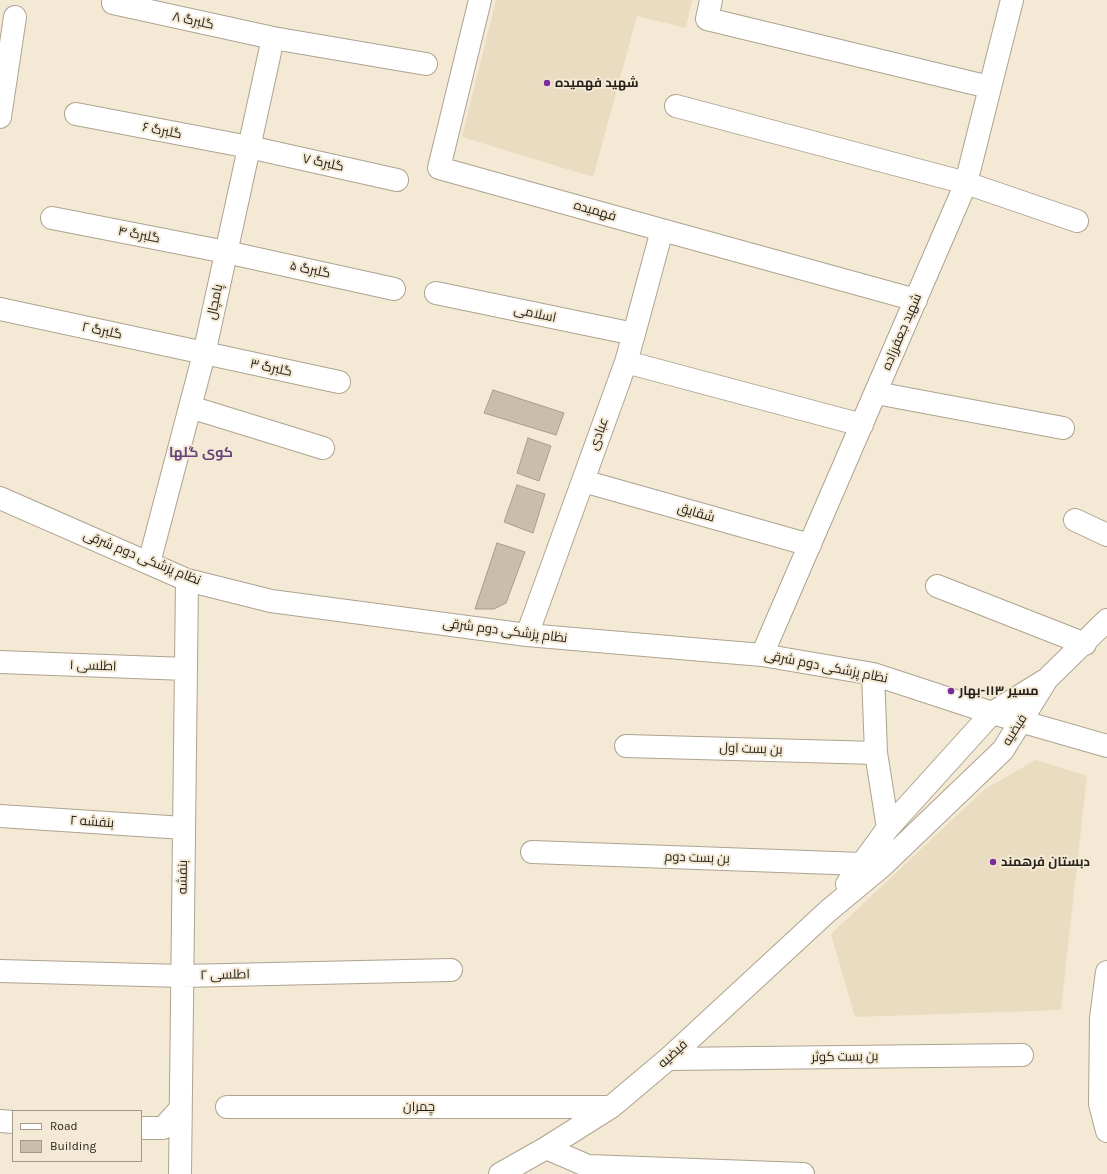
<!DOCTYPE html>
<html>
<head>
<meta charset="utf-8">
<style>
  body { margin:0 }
  #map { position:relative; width:1107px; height:1174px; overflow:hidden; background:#f4e9d5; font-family:Karla,sans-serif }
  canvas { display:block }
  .legend { position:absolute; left:12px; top:1110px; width:130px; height:52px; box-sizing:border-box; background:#f4e9d5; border:1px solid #a2998b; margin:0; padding:5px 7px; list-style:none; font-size:12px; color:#26221b }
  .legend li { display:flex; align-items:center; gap:8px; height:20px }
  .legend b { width:20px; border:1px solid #a2998b }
</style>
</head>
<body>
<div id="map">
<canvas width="1107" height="1174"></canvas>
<ul class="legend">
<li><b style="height:5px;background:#fff"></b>Road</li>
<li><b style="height:11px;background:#c8beaa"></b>Building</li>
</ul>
</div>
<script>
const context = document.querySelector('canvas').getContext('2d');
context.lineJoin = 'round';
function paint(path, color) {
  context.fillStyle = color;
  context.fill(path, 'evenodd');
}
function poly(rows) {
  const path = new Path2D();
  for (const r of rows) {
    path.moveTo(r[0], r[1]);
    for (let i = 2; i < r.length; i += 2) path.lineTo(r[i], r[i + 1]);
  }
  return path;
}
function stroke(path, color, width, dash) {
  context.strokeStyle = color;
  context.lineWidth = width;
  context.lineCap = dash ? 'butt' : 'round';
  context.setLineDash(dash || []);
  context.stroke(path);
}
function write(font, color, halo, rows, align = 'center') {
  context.font = font + ' Karla,Cairo,sans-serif';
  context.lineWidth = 4;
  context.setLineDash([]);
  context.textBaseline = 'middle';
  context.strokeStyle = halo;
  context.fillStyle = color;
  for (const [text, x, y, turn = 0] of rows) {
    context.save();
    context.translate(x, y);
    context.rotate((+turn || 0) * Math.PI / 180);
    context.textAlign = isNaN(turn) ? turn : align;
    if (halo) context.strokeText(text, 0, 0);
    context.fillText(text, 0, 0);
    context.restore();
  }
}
const built = poly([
  [496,0,692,0,686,28,637,16,593,177,462,137],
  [1036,760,1087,776,1061,1010,855,1017,831,934,985,789]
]);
const building = poly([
  [493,390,564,413,556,435,484,413,493,390],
  [528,438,551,446,539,481,517,473,528,438],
  [517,485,545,494,533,533,504,522,517,485],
  [497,543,525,552,506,603,494,609,475,609,497,543]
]);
const minor = poly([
  [480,0,439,168,662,230,916,300],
  [711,0,707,19,989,87],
  [113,3,273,38,426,64],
  [676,106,966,183,1077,221],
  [76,114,249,147,397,180],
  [0,117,15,17],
  [52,218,226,252,394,289],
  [436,293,634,334],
  [0,309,339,382],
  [626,362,862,425],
  [876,393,1063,428],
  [190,407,323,448],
  [583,481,810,545],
  [0,498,187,580,271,601,527,635,762,655,873,674,992,713,1107,746],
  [1075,520,1107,535],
  [149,563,204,354,273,38],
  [937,586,1085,644],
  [527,635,626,362,634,334,662,230],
  [762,655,966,183,1012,0],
  [0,662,186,669],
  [873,674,876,753,888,828],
  [626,746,876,753],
  [0,816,184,828],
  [532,852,862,864],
  [847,884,888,828,992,713,1047,679,1107,620],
  [0,971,182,976,451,970],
  [1107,972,1101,1018,1100,1104,1107,1131],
  [668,1059,1022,1055],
  [227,1107,611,1107],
  [0,1121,13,1122],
  [141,1128,163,1128,180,1109],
  [546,1148,588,1166,803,1174],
  [180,1174,187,580],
  [500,1174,546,1148,611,1107,668,1059,828,911,881,867,1003,750,1047,679]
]);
const markers = [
  [547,83,4,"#792c9e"],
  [951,691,4,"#792c9e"],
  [993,862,4,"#792c9e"]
];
const streetNames = [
  ["گلبرگ ۸",193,21,12],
  ["گلبرگ ۶",162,131,11],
  ["گلبرگ ۷",323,163,12],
  ["فهمیده",595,211,16],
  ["گلبرگ ۴",139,235,11],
  ["گلبرگ ۵",310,270,12],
  ["پامچال",215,302,-78],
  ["اسلامی",535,314,12],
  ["گلبرگ ۲",102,331,12],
  ["شهید جعفرزاده",902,332,-67],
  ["گلبرگ ۳",271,368,12],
  ["عبادی",599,434,-70],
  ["شقایق",696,513,16],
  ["نظام پزشکی دوم شرقی",142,558,22],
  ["نظام پزشکی دوم شرقی",505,631,7],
  ["اطلسی ۱",93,666,2],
  ["نظام پزشکی دوم شرقی",826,667,11],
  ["فیضیه",1015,730,-58],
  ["بن بست اول",751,749,2],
  ["بنفشه ۲",92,822,4],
  ["بن بست دوم",697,858,2],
  ["بنفشه",183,877,-89],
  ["اطلسی ۲",225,975,-1],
  ["فیضیه",673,1054,-42],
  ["بن بست کوثر",845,1057,-1],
  ["چمران",419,1107]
];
const poiNames = [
  ["شهید فهمیده",555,83],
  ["مسیر ۱۱۳-بهار",959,691],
  ["دبستان فرهمند",1001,862]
];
const neighbourhoodNames = [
  ["کوی گلها",201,453]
];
paint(built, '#e9dcc0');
paint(building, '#c8beaa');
stroke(building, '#a69d8a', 1);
stroke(minor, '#ada390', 24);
stroke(minor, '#fff', 22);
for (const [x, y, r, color] of markers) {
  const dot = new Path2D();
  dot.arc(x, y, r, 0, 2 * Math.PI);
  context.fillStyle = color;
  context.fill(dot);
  stroke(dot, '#f4e9d5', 1.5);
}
write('13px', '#26221b', '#f4e9d5', streetNames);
write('bold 13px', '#26221b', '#f4e9d5', poiNames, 'left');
write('bold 14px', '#67427c', '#f4e9d5', neighbourhoodNames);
</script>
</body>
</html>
